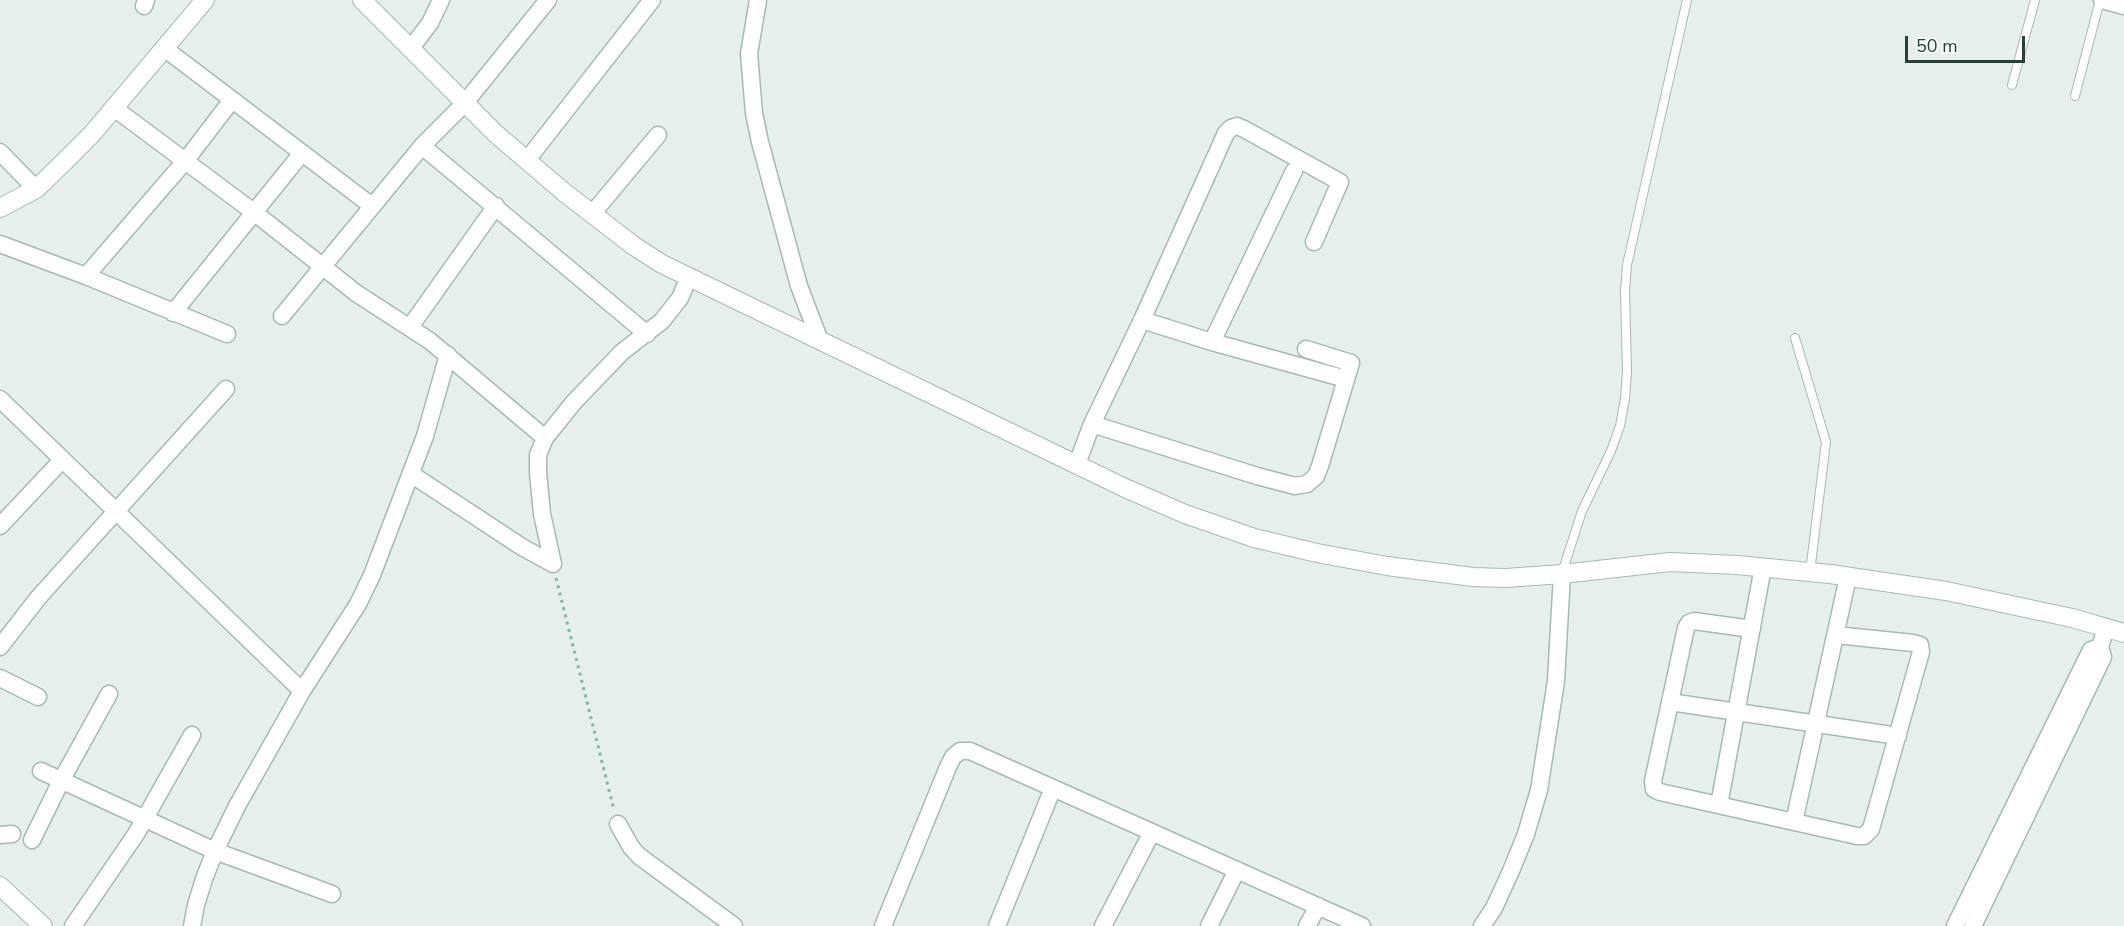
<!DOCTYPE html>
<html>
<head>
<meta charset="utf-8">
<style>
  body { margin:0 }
  #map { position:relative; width:2124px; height:926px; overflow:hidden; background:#e6efeb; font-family:"Nunito Sans",sans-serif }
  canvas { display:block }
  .scale { position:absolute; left:1905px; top:36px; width:120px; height:27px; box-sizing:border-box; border:3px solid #24423a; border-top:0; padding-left:8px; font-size:18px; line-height:21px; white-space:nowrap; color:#24423a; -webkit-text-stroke:4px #f7fbf9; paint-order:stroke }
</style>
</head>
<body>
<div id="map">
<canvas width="2124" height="926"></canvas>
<div class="scale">50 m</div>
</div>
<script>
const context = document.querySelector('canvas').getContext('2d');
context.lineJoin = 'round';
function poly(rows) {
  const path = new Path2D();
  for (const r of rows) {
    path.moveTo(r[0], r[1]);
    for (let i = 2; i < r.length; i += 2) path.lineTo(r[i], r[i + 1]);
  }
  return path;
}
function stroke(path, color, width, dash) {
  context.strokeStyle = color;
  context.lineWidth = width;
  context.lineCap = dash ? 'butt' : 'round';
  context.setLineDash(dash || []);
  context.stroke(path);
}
const path = poly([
  [556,578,614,810]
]);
const service = poly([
  [2012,85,2035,0],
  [2075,96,2100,0],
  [1795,338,1826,442,1810,572],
  [1562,573,1582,511,1611,451,1620,426,1625,399,1627,371,1625,291,1627,265,1687,0]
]);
const minor = poly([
  [758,0,749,54,754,113,760,142,799,286,820,341],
  [2102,0,2124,6],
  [144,6,146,0],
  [164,48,372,206],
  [411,48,430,23,441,0],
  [114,108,255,213,356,293,430,341,545,438],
  [422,146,647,334],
  [0,152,36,189],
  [527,160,652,0],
  [592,214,658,135],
  [0,244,86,276,227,334],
  [86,276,186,160,232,100],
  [173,313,302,153],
  [282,316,422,146,464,104,548,0],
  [1142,320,1212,342,1294,171],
  [410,327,496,206],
  [1212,342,1346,379],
  [0,399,302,691],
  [1092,424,1257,476,1295,486,1307,484,1316,476,1320,466,1351,363,1306,349],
  [1077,464,1092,424,1142,320,1226,133,1231,128,1237,126,1244,129,1340,182,1314,242],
  [411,474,522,547,553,564],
  [0,526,62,460],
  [553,564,542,514,538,472,538,455,545,438,574,402,622,352,662,321,680,298,688,279],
  [1752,629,1694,621,1689,623,1686,628,1653,781,1654,789,1660,792,1857,836,1864,836,1871,829,1921,652,1920,645,1913,643,1836,635],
  [0,647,38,598,226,389],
  [0,678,38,697],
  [1670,702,1898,736],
  [41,771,215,851,332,894],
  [1719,805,1763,567],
  [1794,822,1848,577],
  [618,824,631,847,639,856,734,926],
  [0,835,12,834],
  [32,840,61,781,109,694],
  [73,926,136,834,192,735],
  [192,926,196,905,204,879,215,851,237,806,302,691,358,604,372,575,425,436,448,355],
  [883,926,948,767,953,757,960,751,970,751,1362,926],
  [997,926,1053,788],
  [1103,926,1152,832],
  [1209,926,1237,870],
  [1307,926,1318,906],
  [1482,926,1494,908,1511,871,1526,834,1539,790,1556,681,1562,574],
  [1955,926,2091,650,2100,647],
  [1973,926,2103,657,2100,647,2106,628]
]);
const tertiary = poly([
  [362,0,496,134,565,193,634,246,662,264,1125,488,1185,514,1254,538,1317,553,1387,566,1473,577,1506,578,1562,574,1670,562,1737,565,1830,574,1946,591,2072,618,2124,633],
  [0,208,36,189,65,161,92,134,205,0],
  [0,886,43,926]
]);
stroke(service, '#a8b8b2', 10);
stroke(minor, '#a8b8b2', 19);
stroke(tertiary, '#a8b8b2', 20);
stroke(path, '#86b3a5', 3, [3, 4.5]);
stroke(service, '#fff', 8);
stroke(minor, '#fff', 16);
stroke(tertiary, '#fff', 18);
</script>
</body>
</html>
